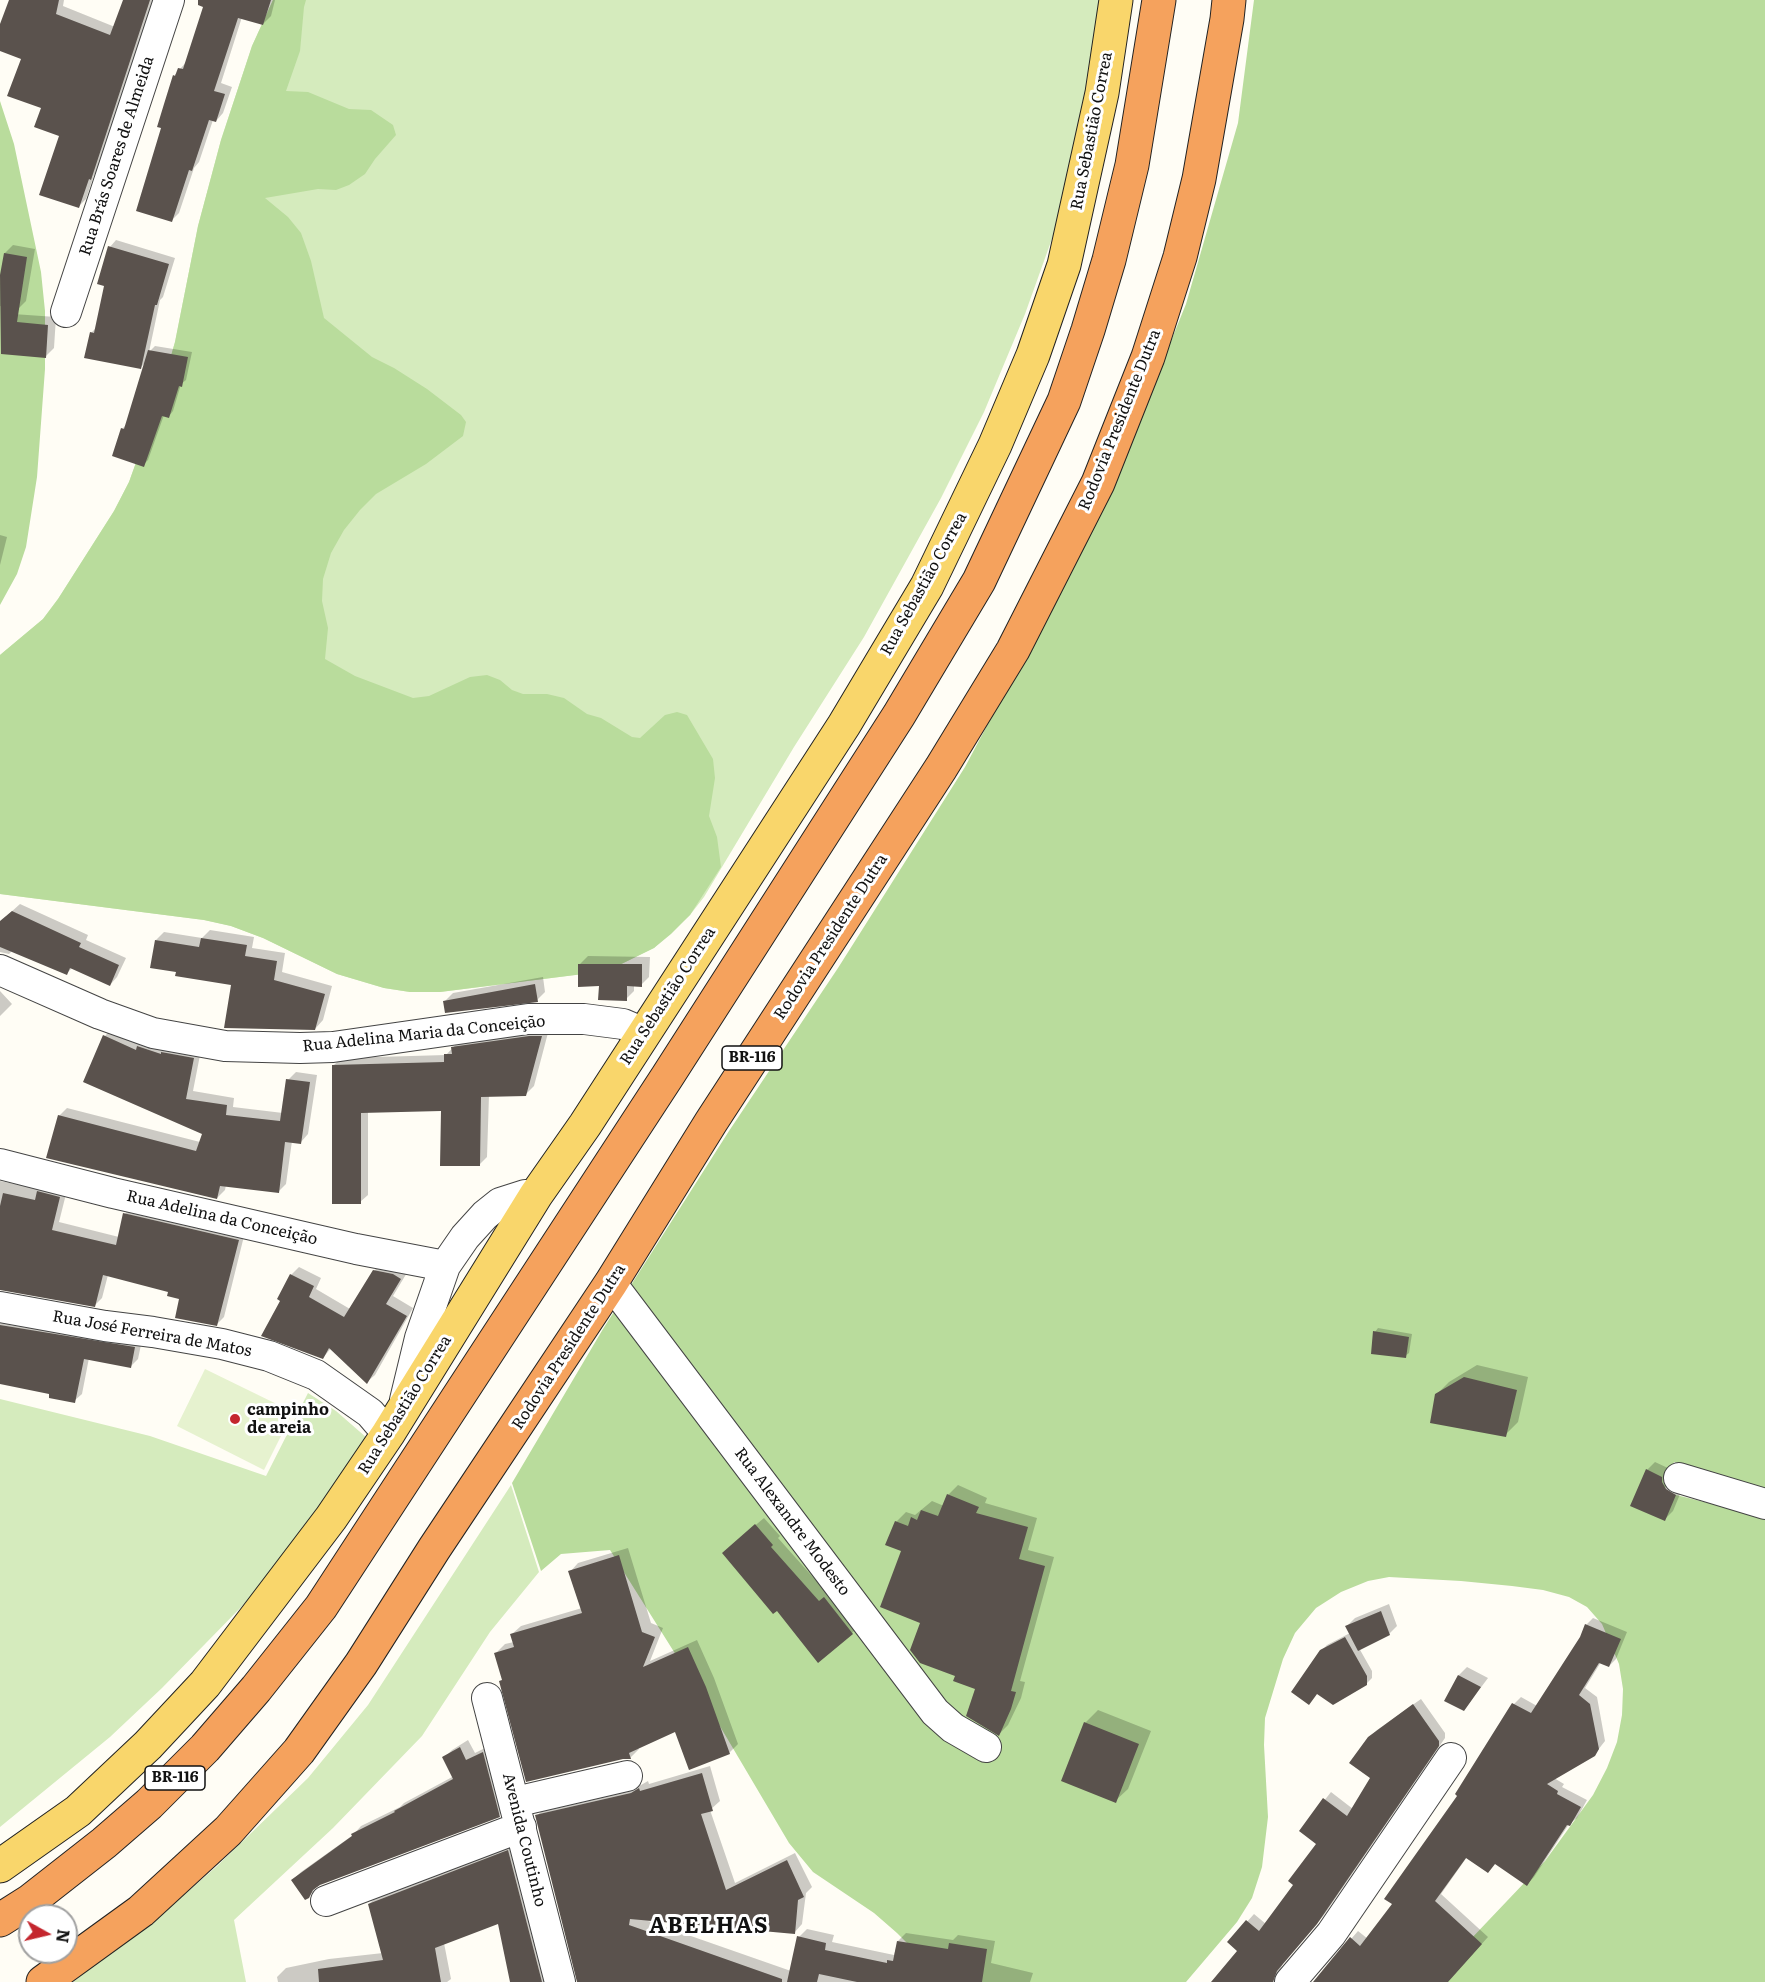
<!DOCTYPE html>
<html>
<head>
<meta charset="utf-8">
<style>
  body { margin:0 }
  #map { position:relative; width:1765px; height:1982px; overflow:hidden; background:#fffdf5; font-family:Literata,serif }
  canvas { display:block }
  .north { position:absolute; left:18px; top:1904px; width:60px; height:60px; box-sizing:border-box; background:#fff; border:2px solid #a0a0a0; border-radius:50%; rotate:98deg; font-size:16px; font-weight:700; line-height:24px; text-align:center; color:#111 }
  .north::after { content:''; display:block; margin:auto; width:21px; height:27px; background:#c4262e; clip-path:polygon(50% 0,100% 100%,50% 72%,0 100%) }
</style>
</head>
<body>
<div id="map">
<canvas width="1765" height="1982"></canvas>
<div class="north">N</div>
</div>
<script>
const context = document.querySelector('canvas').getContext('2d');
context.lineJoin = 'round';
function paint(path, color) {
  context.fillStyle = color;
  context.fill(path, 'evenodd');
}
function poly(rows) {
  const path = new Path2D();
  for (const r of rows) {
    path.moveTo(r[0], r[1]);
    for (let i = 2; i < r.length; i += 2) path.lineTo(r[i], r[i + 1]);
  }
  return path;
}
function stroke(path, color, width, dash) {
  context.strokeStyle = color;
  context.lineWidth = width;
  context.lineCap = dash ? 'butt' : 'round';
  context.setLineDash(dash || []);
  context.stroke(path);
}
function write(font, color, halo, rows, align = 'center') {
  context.font = font + ' Literata,serif';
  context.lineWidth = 6;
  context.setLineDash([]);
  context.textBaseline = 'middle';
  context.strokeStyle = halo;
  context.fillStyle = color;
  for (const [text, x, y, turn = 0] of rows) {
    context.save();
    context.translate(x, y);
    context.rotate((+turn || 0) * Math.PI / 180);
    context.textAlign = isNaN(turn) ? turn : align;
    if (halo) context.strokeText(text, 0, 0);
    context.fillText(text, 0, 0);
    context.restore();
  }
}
const green = poly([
  [273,0,1109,0,1054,233,1025,314,984,412,941,498,864,637,794,747,704,897,690,915,654,948,607,971,440,992,410,992,384,988,337,974,263,938,231,926,204,920,0,894,0,655,43,619,58,599,114,511,129,482,157,404,175,342,198,226,221,140,252,46],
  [308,1393,336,1411,367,1438,288,1553,249,1599,162,1688,110,1737,0,1827,0,1399,150,1436,266,1476],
  [511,1485,539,1572,490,1632,422,1736,333,1828,234,1920,246,1982,73,1982,169,1908,216,1867,308,1778,368,1705]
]);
const forest = poly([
  [273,0,306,0,304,7,300,51,286,91,308,92,349,109,371,110,393,125,396,135,375,159,365,174,349,185,336,190,318,189,265,198,288,217,301,233,311,261,324,318,372,357,394,368,427,389,461,415,466,422,463,436,426,464,376,494,360,510,344,530,331,553,323,579,322,601,328,628,325,659,355,676,413,698,429,696,470,677,487,675,500,680,512,690,523,694,547,694,564,698,587,714,601,718,632,737,640,738,665,715,677,712,687,715,713,759,715,778,709,816,717,837,721,867,690,915,671,934,654,948,607,971,440,992,410,992,384,988,337,974,263,938,231,926,204,920,0,894,0,655,43,619,58,599,114,511,129,482,157,404,175,342,198,226,221,140,252,46],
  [1254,0,1765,0,1765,1488,1674,1462,1664,1492,1765,1517,1765,1982,1430,1982,1545,1861,1593,1795,1607,1768,1617,1742,1622,1715,1623,1689,1619,1664,1602,1624,1587,1607,1569,1597,1543,1590,1512,1586,1461,1581,1389,1577,1368,1581,1341,1592,1316,1608,1295,1633,1283,1659,1265,1718,1264,1745,1268,1817,1262,1867,1252,1898,1237,1922,1186,1982,946,1982,897,1933,874,1913,813,1872,789,1843,708,1706,610,1550,561,1554,541,1571,512,1483,603,1329,729,1131,838,968,965,767,1104,506,1186,304,1238,123],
  [0,101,14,144,41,272,45,311,45,369,37,477,26,547,17,574,0,605]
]);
const pitch = poly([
  [205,1369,293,1412,264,1470,177,1426]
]);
const shadow = poly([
  [11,0,64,0,63,6,115,27,124,0,153,0,99,170,94,175,86,199,78,207,61,135,43,108,22,58,0,49,0,28],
  [207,0,275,0,271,16,263,24,242,17,221,83,232,87,223,113,216,121,213,120,199,162,194,168,179,213,171,221,163,127,174,76,187,61],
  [116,240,175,258,163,297,160,300,149,352,155,346,192,352,186,380,181,384,173,411,169,416,164,415,148,460,143,465,122,429,128,423,146,362,141,367,91,333,97,327,105,285,110,247],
  [13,245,35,249,26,301,18,309,0,306,0,284,5,253],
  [13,314,56,317,54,348,46,356,5,322],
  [0,535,7,537,0,565],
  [20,904,88,935,86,940,126,958,117,977,110,985,72,968,66,974,12,951,9,954,0,952,0,922],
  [210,930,254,937,252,948,285,953,282,972,332,986,323,1020,315,1029,232,984,177,971,156,940,164,932,202,938],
  [588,956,650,957,649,977,641,985,634,985,634,991,626,999,580,964],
  [543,977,545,992,537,1000,445,1001,453,993],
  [0,991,12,1004,0,1016],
  [112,1028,201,1050,193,1091,234,1098,233,1107,283,1113,288,1080,296,1072,317,1075,308,1134,301,1142,292,1141,286,1184,278,1192,226,1185,225,1190,217,1198,59,1116,67,1108,200,1142,203,1133,85,1081,105,1036],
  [549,1029,534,1086,526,1094,489,1095,487,1157,479,1165,442,1110,368,1112,368,1195,360,1202,334,1065,341,1058,446,1055,460,1040],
  [0,1181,42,1189,67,1190,59,1222,119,1237,125,1214,132,1206,245,1232,224,1317,217,1324,170,1291,108,1275,102,1298,95,1305,0,1289],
  [382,1263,408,1271,393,1296,413,1308,375,1375,367,1382,331,1348,323,1358,282,1300,291,1275,299,1267,321,1278,316,1289,350,1309,374,1271],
  [0,1315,142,1340,138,1359,131,1366,89,1358,82,1394,74,1401,51,1393,0,1382],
  [1378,1328,1412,1334,1409,1353,1405,1356,1375,1332],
  [1477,1365,1528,1377,1518,1422,1505,1435,1436,1395,1449,1382],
  [1655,1462,1670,1469,1683,1487,1673,1511,1665,1519,1647,1470],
  [958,1485,987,1498,985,1503,1037,1518,1028,1550,1054,1557,1020,1681,1025,1682,1021,1698,1008,1725,999,1734,977,1688,957,1675,922,1622,896,1522,906,1512,915,1515,932,1501,944,1506,948,1495],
  [764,1518,780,1536,778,1538,828,1594,860,1625,852,1633,732,1545],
  [628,1548,651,1623,663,1628,650,1661,697,1640,714,1678,738,1744,729,1753,676,1730,638,1747,639,1749,630,1758,623,1758,503,1679,496,1653,505,1644,514,1642,512,1634,521,1626,582,1608,570,1572,578,1563],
  [1389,1604,1397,1626,1389,1634,1359,1648,1372,1671,1372,1678,1366,1684,1321,1651,1327,1645,1350,1633,1347,1626,1355,1618],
  [1593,1618,1627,1632,1616,1659,1609,1666,1601,1662,1585,1688,1597,1697,1605,1741,1594,1755,1554,1778,1564,1784,1562,1787,1587,1800,1577,1818,1569,1824,1534,1877,1527,1884,1496,1863,1467,1857,1441,1894,1488,1937,1447,1982,1314,1982,1358,1931,1368,1939,1394,1904,1514,1704,1521,1697,1537,1706,1581,1637,1586,1625],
  [1467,1667,1488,1678,1464,1710,1459,1675],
  [1421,1699,1445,1733,1445,1738,1324,1915,1283,1963,1280,1970,1282,1982,1213,1982,1239,1951,1229,1942,1254,1914,1266,1924,1295,1885,1318,1843,1301,1830,1331,1792,1353,1809,1372,1778,1369,1738,1377,1730],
  [1098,1710,1151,1731,1128,1789,1115,1801,1085,1723],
  [468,1740,475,1753,491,1745,507,1807,499,1815,319,1884,308,1897,293,1880,301,1872,353,1835,361,1826,400,1807,404,1803,454,1776,444,1758,452,1750],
  [710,1766,720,1801,710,1810,735,1883,795,1853,812,1887,806,1893,802,1924,794,1933,648,1921,791,1971,799,1937,807,1929,834,1935,832,1942,894,1955,898,1941,906,1933,953,1940,958,1935,995,1941,991,1963,1033,1973,1030,1982,578,1982,537,1816,545,1807,641,1785,648,1781,649,1784],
  [517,1843,555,1982,511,1982,499,1922,444,1943,451,1979,447,1982,278,1982,277,1977,286,1968,329,1959,383,1953,369,1904,378,1895]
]);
const building = poly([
  [9,0,59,0,56,14,110,35,123,0,150,0,91,180,89,179,79,208,39,195,59,136,34,127,41,108,7,96,21,59,0,51,0,24],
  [198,0,271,0,263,25,238,18,214,91,225,94,216,122,209,120,192,171,189,170,172,222,136,211,161,128,157,127,164,104,173,75,175,76,178,68,183,69,203,7,198,5],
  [108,246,169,264,157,305,155,305,141,369,84,358,90,332,94,333,104,286,97,284],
  [4,253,27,257,17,322,48,325,46,358,1,354,0,275],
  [148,350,188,357,182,387,179,386,169,418,162,416,144,467,112,456,121,428,124,429],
  [12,911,81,943,79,947,119,965,110,986,70,968,67,975,0,947,0,921],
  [201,938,247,945,245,956,277,961,274,980,325,994,315,1030,224,1028,231,985,175,976,176,972,150,968,155,940,199,947],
  [578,964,642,964,642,987,627,986,627,1001,598,1000,599,986,578,987],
  [535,984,538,1002,445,1013,443,1001],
  [103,1035,136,1050,137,1046,161,1054,161,1052,194,1058,186,1099,227,1105,226,1115,280,1121,286,1079,310,1082,301,1144,285,1142,279,1193,220,1186,217,1199,46,1158,58,1115,196,1151,202,1134,83,1082],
  [529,1036,542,1036,526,1096,481,1097,480,1166,440,1166,441,1111,361,1113,361,1204,332,1204,332,1065,444,1062,444,1054,452,1054,451,1047],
  [37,1191,60,1197,52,1230,116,1245,123,1213,239,1240,217,1326,175,1318,179,1299,167,1296,168,1292,103,1275,95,1307,0,1290,0,1206,3,1193,35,1200],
  [373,1270,393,1274,401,1279,386,1304,407,1316,367,1384,329,1348,323,1359,261,1336,280,1301,277,1299,290,1274,314,1286,309,1297,344,1317],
  [0,1325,135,1347,131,1368,84,1359,75,1403,49,1398,49,1394,0,1384],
  [1373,1331,1409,1337,1406,1358,1371,1354],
  [1464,1377,1517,1390,1506,1437,1430,1423,1435,1394],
  [1646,1469,1662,1477,1662,1482,1666,1489,1676,1495,1665,1521,1630,1506],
  [947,1494,979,1507,976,1513,1028,1527,1019,1559,1045,1566,1011,1691,1016,1692,1011,1709,999,1736,966,1716,975,1689,953,1681,955,1676,920,1663,910,1650,920,1623,880,1607,901,1551,885,1545,895,1521,908,1526,911,1517,917,1520,921,1510,938,1516],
  [755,1524,773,1545,771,1547,819,1601,824,1597,853,1634,818,1663,777,1611,773,1614,722,1553],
  [619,1555,642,1632,655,1637,643,1667,688,1647,706,1687,730,1754,689,1770,675,1732,629,1753,631,1759,623,1759,526,1782,499,1681,502,1680,494,1653,514,1647,510,1634,582,1613,568,1571],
  [1381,1611,1390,1635,1358,1651,1345,1626],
  [1585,1624,1621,1639,1609,1667,1599,1663,1579,1695,1590,1704,1599,1749,1595,1756,1547,1784,1558,1791,1557,1794,1581,1807,1570,1826,1567,1825,1527,1886,1495,1864,1488,1873,1466,1858,1435,1901,1482,1944,1448,1982,1313,1982,1350,1937,1360,1946,1392,1904,1384,1899,1457,1796,1455,1794,1512,1703,1531,1713,1580,1637],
  [1345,1637,1367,1676,1367,1685,1333,1705,1317,1694,1309,1705,1291,1692,1320,1650],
  [1458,1675,1481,1687,1464,1711,1444,1701],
  [1413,1704,1439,1741,1439,1746,1317,1924,1277,1971,1273,1982,1211,1982,1237,1951,1227,1942,1246,1920,1259,1931,1293,1885,1288,1881,1316,1844,1299,1831,1323,1798,1347,1816,1370,1778,1349,1763,1368,1737],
  [1084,1722,1139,1744,1116,1803,1061,1781],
  [460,1747,466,1760,483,1752,500,1817,320,1885,313,1890,309,1898,305,1900,291,1880,352,1836,351,1834,395,1812,394,1811,453,1779,442,1757],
  [702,1773,713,1811,701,1814,726,1890,787,1860,804,1897,798,1900,795,1934,630,1919,629,1925,782,1979,782,1982,577,1982,535,1815,631,1793,639,1788,640,1791],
  [508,1850,542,1982,510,1982,498,1924,435,1948,441,1982,319,1982,318,1969,383,1960,368,1904],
  [797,1936,826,1943,825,1950,887,1963,887,1960,893,1961,897,1941,948,1949,949,1943,987,1949,982,1982,857,1982,819,1974,817,1982,787,1982]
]);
const street = poly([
  [66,312,169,0],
  [0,970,100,1014,153,1033,225,1046,300,1048,333,1047,528,1019,584,1019,623,1024,644,1033],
  [0,1164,113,1193,356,1249,445,1266],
  [611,1283,935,1712,953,1728,986,1747],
  [0,1307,105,1326,153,1332,222,1344,269,1356,316,1375,370,1413,388,1434],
  [405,1400,420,1338,445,1266,465,1237,485,1215,500,1203,525,1195,536,1195],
  [1679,1478,1765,1504],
  [487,1698,560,1982],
  [515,1802,627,1776],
  [326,1901,521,1827],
  [1290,1982,1331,1934,1451,1758]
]);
const primary = poly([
  [0,1866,78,1811,148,1745,205,1684,331,1518,388,1434,536,1195,585,1125,844,725,927,586,995,445,1033,355,1064,265,1102,93,1116,0]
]);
const highway = poly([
  [0,1920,30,1901,104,1843,149,1804,205,1748,256,1689,321,1607,667,1077,899,715,979,581,1064,401,1088,330,1109,260,1132,165,1159,0],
  [43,1982,141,1911,228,1831,299,1751,361,1664,434,1549,611,1283,711,1122,941,768,1013,650,1098,483,1148,357,1180,257,1199,179,1227,19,1229,0]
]);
const markers = [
  [235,1419,6,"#c4262e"]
];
const shields = [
  [752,1058,60],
  [175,1778,60]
];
const shieldNames = [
  ["BR-116",752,1058],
  ["BR-116",175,1778]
];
const streetNames = [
  ["Rua Sebastião Correa",1092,131,-79],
  ["Rua Brás Soares de Almeida",117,156,-72],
  ["Rodovia Presidente Dutra",1120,420,-68],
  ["Rua Sebastião Correa",924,584,-61],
  ["Rodovia Presidente Dutra",831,937,-57],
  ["Rua Sebastião Correa",668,996,-57],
  ["Rua Adelina Maria da Conceição",424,1034,-6],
  ["Rua Adelina da Conceição",222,1218,13],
  ["Rua José Ferreira de Matos",152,1334,10],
  ["Rodovia Presidente Dutra",569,1347,-57],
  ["Rua Sebastião Correa",405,1405,-58],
  ["Rua Alexandre Modesto",792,1522,53],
  ["Avenida Coutinho",524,1840,76]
];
const poiNames = [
  ["campinho",247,1410],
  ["de areia",247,1428]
];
const districtNames = [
  ["ABELHAS",709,1927]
];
paint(green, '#d5ebbd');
paint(forest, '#b9dc9c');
paint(pitch, '#e6f2cf');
paint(shadow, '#0003');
paint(building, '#5a524d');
stroke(street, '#444', 32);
stroke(primary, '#222', 35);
stroke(highway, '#222', 35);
stroke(street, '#fff', 30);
stroke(primary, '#f9d66b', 33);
stroke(highway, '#f5a25d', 33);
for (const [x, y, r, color] of markers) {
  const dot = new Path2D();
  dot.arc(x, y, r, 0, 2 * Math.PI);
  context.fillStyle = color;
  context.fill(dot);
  stroke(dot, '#fff', 2);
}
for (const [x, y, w] of shields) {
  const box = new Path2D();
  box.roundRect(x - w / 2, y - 12, w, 24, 4.5);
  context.fillStyle = '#fff';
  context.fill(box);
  stroke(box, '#111', 1.5);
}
write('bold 15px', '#111', null, shieldNames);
write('16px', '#111', '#fff', streetNames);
write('bold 16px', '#111', '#fff', poiNames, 'left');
context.letterSpacing = '1.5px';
write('bold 22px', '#111', '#fff', districtNames);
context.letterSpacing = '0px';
</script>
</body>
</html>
